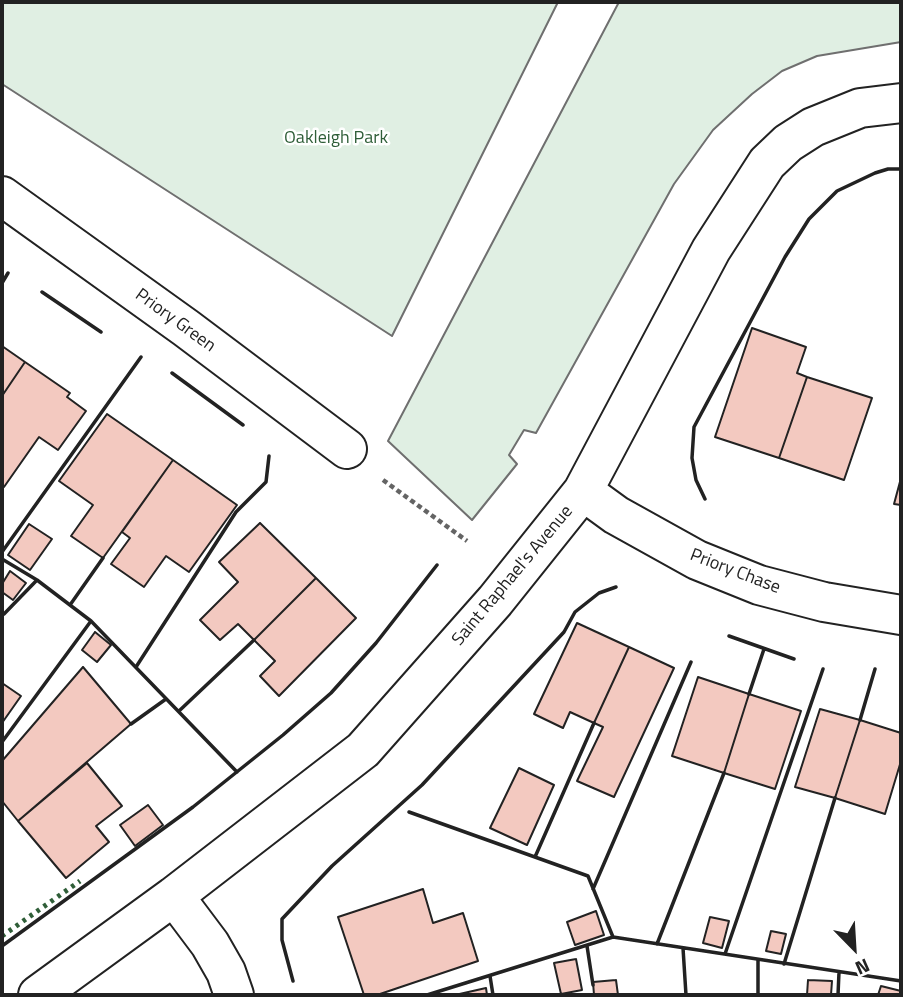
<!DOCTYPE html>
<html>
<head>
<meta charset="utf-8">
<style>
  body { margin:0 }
  #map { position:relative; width:903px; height:997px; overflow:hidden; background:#fff; font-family:"Titillium Web",sans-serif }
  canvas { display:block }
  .frame { position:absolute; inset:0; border:4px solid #222; pointer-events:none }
  .north { position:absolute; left:819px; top:913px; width:70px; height:70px; -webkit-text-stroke:5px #fff; paint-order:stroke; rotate:156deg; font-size:19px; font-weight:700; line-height:28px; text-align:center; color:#222 }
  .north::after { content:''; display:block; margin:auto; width:24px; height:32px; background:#222; clip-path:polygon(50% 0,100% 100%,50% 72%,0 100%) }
</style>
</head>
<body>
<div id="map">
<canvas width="903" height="997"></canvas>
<div class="frame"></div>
<div class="north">N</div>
</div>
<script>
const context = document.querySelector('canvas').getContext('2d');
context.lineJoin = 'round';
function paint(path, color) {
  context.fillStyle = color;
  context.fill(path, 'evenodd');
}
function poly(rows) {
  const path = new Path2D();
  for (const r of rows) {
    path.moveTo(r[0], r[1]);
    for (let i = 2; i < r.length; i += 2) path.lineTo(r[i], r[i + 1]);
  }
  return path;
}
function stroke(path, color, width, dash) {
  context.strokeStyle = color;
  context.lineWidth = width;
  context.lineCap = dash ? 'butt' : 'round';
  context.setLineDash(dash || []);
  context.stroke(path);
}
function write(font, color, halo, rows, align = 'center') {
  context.font = font + ' "Titillium Web",sans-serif';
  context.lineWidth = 5;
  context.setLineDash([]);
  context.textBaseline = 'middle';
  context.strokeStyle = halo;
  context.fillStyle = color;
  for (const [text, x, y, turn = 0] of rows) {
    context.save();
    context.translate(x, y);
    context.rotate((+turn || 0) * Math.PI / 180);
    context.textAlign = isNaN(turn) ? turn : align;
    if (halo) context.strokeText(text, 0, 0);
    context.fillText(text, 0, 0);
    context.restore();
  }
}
const green = poly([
  [2,2,558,2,392,336,2,84,2,2],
  [619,2,901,2,901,42,817,56,782,71,752,94,713,130,674,184,536,433,524,430,509,455,517,464,472,520,388,441,619,2]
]);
const building = poly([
  [752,328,806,347,797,373,807,377,779,458,715,437,752,328],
  [2,346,25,362,2,396,2,346],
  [25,362,70,393,67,397,86,411,58,450,39,437,4,487,2,485,2,396,25,362],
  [807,377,872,398,844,480,779,458,807,377],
  [107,414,173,460,103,558,71,536,93,505,59,481,107,414],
  [173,460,237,505,189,572,166,556,144,587,111,564,130,538,122,532,173,460],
  [901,478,901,505,894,504,901,478],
  [260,523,316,578,254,640,238,624,220,640,200,620,238,582,219,562,260,523],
  [29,524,52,539,30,570,8,555,29,524],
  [10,571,26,583,13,600,2,592,2,584,10,571],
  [316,578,356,618,279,696,260,676,275,661,254,640,316,578],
  [577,623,629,647,594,723,570,712,563,728,534,714,577,623],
  [95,632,111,645,97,662,82,650,95,632],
  [629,647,674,668,614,797,577,781,603,727,594,723,629,647],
  [83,667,131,724,18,821,2,801,2,761,83,667],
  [698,677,749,694,724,773,672,756,698,677],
  [2,683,21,696,2,723,2,683],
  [749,694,801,711,775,789,724,773,749,694],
  [820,709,860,720,835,798,795,787,820,709],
  [860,720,901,733,901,761,885,814,835,798,860,720],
  [87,763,122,806,96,826,109,842,66,878,18,821,87,763],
  [519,768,554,785,527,845,490,828,519,768],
  [148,805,163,825,135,846,120,825,148,805],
  [423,889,433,923,463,913,478,961,377,995,364,995,338,917,423,889],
  [596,911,604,935,575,945,567,922,596,911],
  [710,917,729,921,722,948,703,943,710,917],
  [771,931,786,934,781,954,766,951,771,931],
  [576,959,582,990,561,994,554,963,576,959],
  [616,980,618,995,594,995,593,982,616,980],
  [808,980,832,981,831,995,807,995,808,980],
  [881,986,901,991,901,995,878,995,881,986],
  [486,988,487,995,455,995,486,988]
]);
const path = poly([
  [383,480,467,541]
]);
const minor = poly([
  [2,196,186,328,347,449],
  [583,491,616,515,697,560,759,585,824,602,901,615],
  [174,896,210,944,226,972,234,995],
  [38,995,174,896,363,750,495,601,583,491,711,250,767,163,788,143,813,127,860,108,901,103]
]);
const hedge = poly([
  [2,936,80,881]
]);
const wall = poly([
  [2,283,8,273],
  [42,292,101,332],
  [172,373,243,425],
  [705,499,696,480,692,458,694,427,785,257,809,219,837,191,875,173,888,169,901,169],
  [2,552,141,357],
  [2,559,37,580,91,621,237,772],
  [70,605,103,558],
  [4,614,37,580],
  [729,636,794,659],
  [136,667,236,512,266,482,269,456],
  [749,694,764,649],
  [179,711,254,640],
  [860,720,875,669],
  [131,724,166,699],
  [2,742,91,621],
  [409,812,588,876,613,937,427,995],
  [535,857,594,723],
  [593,889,691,662],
  [613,937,901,981],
  [657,944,724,773],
  [2,946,193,807,283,735,331,693,376,643,437,565],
  [587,946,593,985],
  [683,948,686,995],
  [725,954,823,669],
  [784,964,835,798],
  [490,976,493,995],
  [293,981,282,940,282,919,332,866,422,785,564,632,575,612,599,593,616,587],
  [758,995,758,960],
  [838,995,839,972]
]);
const parkNames = [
  ["Oakleigh Park",336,139]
];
const streetNames = [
  ["Priory Green",175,321,36],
  ["Priory Chase",735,572,21],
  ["Saint Raphael's Avenue",513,576,-50]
];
paint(green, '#e0efe3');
stroke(green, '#6f6f6f', 2);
paint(building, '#f3c9c0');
stroke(building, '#222', 2);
stroke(minor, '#222', 42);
stroke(path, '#646464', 4.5, [5, 3.5]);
stroke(minor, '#fff', 38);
stroke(hedge, '#2f5e38', 5, [3.5, 5]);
stroke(wall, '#222', 3.5);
write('18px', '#2f5e38', '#fff', parkNames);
write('18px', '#222', '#fff', streetNames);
</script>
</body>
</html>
